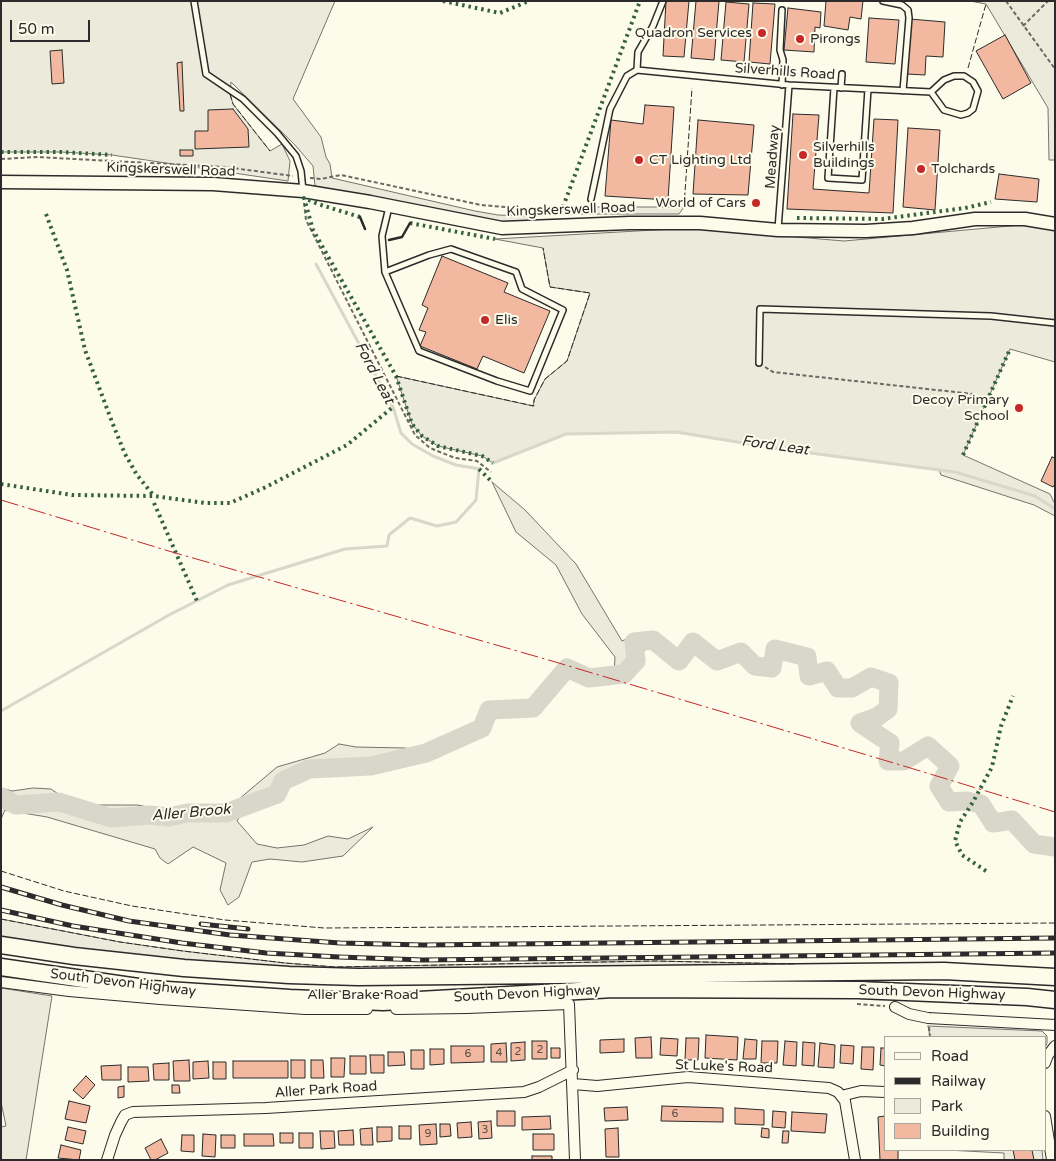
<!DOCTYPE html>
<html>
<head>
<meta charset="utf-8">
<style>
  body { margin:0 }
  #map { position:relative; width:1056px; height:1161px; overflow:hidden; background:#fdfbea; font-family:"Varela Round",sans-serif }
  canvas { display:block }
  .frame { position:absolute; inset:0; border:2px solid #2b2b2b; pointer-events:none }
  .legend { position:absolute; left:884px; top:1036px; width:162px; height:115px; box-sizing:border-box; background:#fdfbea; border:1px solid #a9a89e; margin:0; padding:6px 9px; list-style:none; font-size:15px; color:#2b2b2b }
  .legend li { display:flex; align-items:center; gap:10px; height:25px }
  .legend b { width:25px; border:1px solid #a9a89e }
  .scale { position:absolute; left:10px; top:20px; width:80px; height:22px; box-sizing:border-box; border:2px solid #2b2b2b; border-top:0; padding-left:6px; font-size:15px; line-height:18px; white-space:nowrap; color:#2b2b2b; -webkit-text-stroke:4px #fdfbea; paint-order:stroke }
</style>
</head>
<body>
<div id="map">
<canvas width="1056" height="1161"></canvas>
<div class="frame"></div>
<ul class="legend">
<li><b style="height:6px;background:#fdfbea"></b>Road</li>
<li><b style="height:6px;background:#2b2b2b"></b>Railway</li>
<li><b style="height:14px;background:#ecebdb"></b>Park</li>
<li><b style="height:14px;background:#f2b8a0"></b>Building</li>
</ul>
<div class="scale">50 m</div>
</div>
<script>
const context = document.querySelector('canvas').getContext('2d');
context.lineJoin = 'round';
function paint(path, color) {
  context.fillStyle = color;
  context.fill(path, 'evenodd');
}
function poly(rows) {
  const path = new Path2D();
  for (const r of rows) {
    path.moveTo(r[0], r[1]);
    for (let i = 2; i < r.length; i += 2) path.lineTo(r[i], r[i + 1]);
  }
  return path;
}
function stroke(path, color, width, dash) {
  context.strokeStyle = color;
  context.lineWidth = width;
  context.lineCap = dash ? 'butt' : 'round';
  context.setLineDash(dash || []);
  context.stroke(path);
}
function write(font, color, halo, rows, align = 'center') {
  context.font = font + ' "Varela Round",sans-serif';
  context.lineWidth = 4;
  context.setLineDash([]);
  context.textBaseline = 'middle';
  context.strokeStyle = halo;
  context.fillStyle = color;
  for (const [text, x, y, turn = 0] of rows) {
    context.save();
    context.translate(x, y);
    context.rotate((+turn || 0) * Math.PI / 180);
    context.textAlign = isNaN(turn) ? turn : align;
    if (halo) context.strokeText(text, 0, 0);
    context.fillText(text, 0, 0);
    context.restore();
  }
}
const green = poly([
  [1,1,335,1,293,99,321,137,326,157,330,164,332,178,475,211,498,215,527,216,535,220,508,222,475,218,315,186,313,166,295,145,231,82,230,94,233,104,270,151,282,144,290,161,288,181,112,155,61,152,1,152,1,1],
  [970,1,1055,1,1055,160,1049,160,1048,108,986,4,970,1],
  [563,207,684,207,679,214,563,214,563,207],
  [1021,225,1055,229,1055,362,1010,349,963,455,1050,494,1055,504,1055,516,1034,505,941,475,939,470,780,449,676,432,566,434,493,463,482,456,438,446,422,436,412,424,396,376,533,406,534,400,545,379,567,361,590,293,550,287,543,248,495,239,690,228,844,241,1021,225],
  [492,482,525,510,576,564,622,641,638,634,653,640,643,652,639,669,627,679,614,675,615,657,582,614,556,565,516,532,492,482],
  [339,744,356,747,405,748,426,753,371,766,309,769,283,781,274,793,245,808,237,821,257,844,277,848,304,845,328,836,348,839,373,827,343,856,302,862,270,859,252,862,239,897,228,905,220,890,226,863,193,847,168,864,160,858,155,849,47,817,5,810,1,819,1,788,12,791,33,788,51,789,64,798,95,805,137,805,175,812,232,805,277,767,325,753,339,744],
  [1,919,120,942,183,951,285,963,335,967,655,961,802,964,957,965,1055,969,1055,979,184,970,1,940,1,919],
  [1,988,52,996,26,1160,1,1160,1,1127,6,1126,1,1102,1,988],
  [928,1026,1042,1031,1047,1036,1047,1043,1045,1048,1045,1037,930,1037,928,1026],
  [946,1150,1042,1150,1043,1160,1004,1160,1004,1153,946,1150]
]);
const stream = poly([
  [316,264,393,407,401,433,412,444,433,456,456,465,480,469],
  [493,463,566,434,676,432,780,449,955,472,1035,496,1055,509],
  [1,711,169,615,228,585,345,549,387,546,389,535,410,518,437,526,456,522,476,500,479,469]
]);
const river = poly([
  [1,797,16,805,59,802,111,818,150,815,169,817,187,813,226,813,277,794,283,781,309,769,371,766,426,753,482,728,489,710,533,708,567,668,589,678,624,674,636,661,634,642,653,640,679,661,693,642,717,661,741,652,755,666,772,668,775,649,807,657,809,676,827,671,838,688,852,688,871,677,889,683,888,709,877,717,860,723,890,743,888,761,904,761,928,746,950,766,939,786,949,802,967,801,981,804,993,823,1012,820,1034,844,1055,847]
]);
const building = poly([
  [666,1,689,1,684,57,663,56,666,1],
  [696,1,719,1,714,60,691,58,696,1],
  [826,1,863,1,861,19,850,17,848,30,824,26,826,1],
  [726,2,749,4,744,62,721,60,726,2],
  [753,3,775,4,770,64,749,62,753,3],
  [788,8,821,12,820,28,815,27,814,52,784,50,788,8],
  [869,18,899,20,895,64,866,62,869,18],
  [910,19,945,22,943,57,926,56,925,75,907,74,910,19],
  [1005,35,1031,83,1003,99,976,51,1005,35],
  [62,50,64,83,52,84,50,51,62,50],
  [182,62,184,111,180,111,177,63,182,62],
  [645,105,674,107,668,200,605,196,611,120,643,124,645,105],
  [233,109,248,129,249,147,195,149,195,131,208,131,208,110,233,109],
  [793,114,819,115,813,189,869,193,874,119,898,120,893,213,787,209,793,114],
  [698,120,754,125,748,195,693,194,698,120],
  [908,128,940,130,935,210,903,207,908,128],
  [180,150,193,150,193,156,180,156,180,150],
  [999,174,1039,179,1037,202,995,199,999,174],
  [442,256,508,283,504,292,550,311,524,373,483,356,477,369,420,346,426,332,419,330,428,308,422,305,442,256],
  [1052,457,1055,458,1055,484,1053,487,1041,481,1052,457],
  [706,1035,738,1037,737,1060,705,1058,706,1035],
  [651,1037,652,1058,636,1058,635,1038,651,1037],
  [661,1038,678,1039,677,1056,660,1055,661,1038],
  [686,1038,699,1038,698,1060,685,1060,686,1038],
  [624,1039,624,1052,600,1053,600,1040,624,1039],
  [745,1039,757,1040,756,1059,743,1059,745,1039],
  [532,1041,547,1041,547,1059,532,1059,532,1041],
  [762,1041,778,1041,777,1063,761,1063,762,1041],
  [785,1041,797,1042,796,1066,783,1065,785,1041],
  [525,1042,525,1060,511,1061,511,1043,525,1042],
  [803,1042,815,1043,814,1066,802,1065,803,1042],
  [506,1043,507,1062,491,1062,491,1044,506,1043],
  [820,1043,835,1045,834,1068,818,1067,820,1043],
  [841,1045,854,1046,853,1064,840,1063,841,1045],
  [451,1046,484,1046,484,1062,451,1063,451,1046],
  [862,1047,874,1047,873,1070,861,1069,862,1047],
  [551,1048,560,1048,560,1058,551,1058,551,1048],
  [881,1048,885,1048,885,1066,880,1065,881,1048],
  [430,1049,444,1049,444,1064,430,1065,430,1049],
  [411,1050,424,1050,424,1069,411,1069,411,1050],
  [388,1052,404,1052,405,1065,388,1066,388,1052],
  [370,1055,384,1055,384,1073,371,1073,370,1055],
  [350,1056,366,1056,366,1074,350,1074,350,1056],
  [331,1058,345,1058,344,1077,331,1077,331,1058],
  [189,1060,190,1081,174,1081,173,1061,189,1060],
  [291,1060,305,1060,305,1078,291,1078,291,1060],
  [311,1060,323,1060,324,1078,311,1078,311,1060],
  [208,1061,209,1078,193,1079,193,1062,208,1061],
  [233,1061,288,1061,288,1078,233,1078,233,1061],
  [213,1062,226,1062,226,1079,213,1079,213,1062],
  [169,1063,169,1080,154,1080,153,1064,169,1063],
  [121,1065,121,1080,102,1080,101,1066,121,1065],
  [128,1067,148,1067,149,1081,128,1082,128,1067],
  [86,1076,95,1085,83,1099,73,1090,86,1076],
  [172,1085,179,1085,180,1093,172,1093,172,1085],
  [124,1086,124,1097,118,1098,118,1087,124,1086],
  [69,1101,90,1106,86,1123,65,1119,69,1101],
  [662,1106,723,1108,723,1122,661,1121,662,1106],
  [627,1107,628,1120,605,1121,604,1108,627,1107],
  [735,1108,764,1110,764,1125,735,1124,735,1108],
  [497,1111,515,1111,515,1126,497,1126,497,1111],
  [773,1111,786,1112,785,1128,772,1127,773,1111],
  [792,1112,827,1114,825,1133,791,1131,792,1112],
  [550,1116,551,1129,522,1130,522,1117,550,1116],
  [885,1116,885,1150,898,1150,898,1160,880,1160,878,1117,885,1116],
  [491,1121,492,1138,479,1139,478,1122,491,1121],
  [471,1122,472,1137,458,1138,457,1123,471,1122],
  [436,1124,437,1144,420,1145,419,1125,436,1124],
  [440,1124,450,1124,451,1136,440,1137,440,1124],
  [399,1126,411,1126,411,1139,399,1139,399,1126],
  [68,1127,86,1131,83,1144,65,1140,68,1127],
  [377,1127,392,1127,392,1141,377,1142,377,1127],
  [372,1128,373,1145,361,1145,360,1129,372,1128],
  [618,1128,619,1157,606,1157,605,1129,618,1128],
  [762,1128,769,1129,769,1138,761,1137,762,1128],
  [353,1130,354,1145,339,1145,338,1131,353,1130],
  [320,1131,334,1131,335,1148,321,1149,320,1131],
  [783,1131,789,1131,788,1143,782,1143,783,1131],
  [280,1133,293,1133,293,1143,280,1143,280,1133],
  [299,1133,313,1133,313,1148,299,1148,299,1133],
  [203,1134,216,1135,215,1157,202,1156,203,1134],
  [244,1134,273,1134,274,1146,244,1146,244,1134],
  [533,1134,554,1134,554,1150,533,1150,533,1134],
  [182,1135,194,1135,194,1152,181,1151,182,1135],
  [221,1135,235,1135,235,1148,221,1148,221,1135],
  [161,1139,168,1153,155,1160,151,1160,145,1148,161,1139],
  [61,1145,81,1150,79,1160,58,1158,61,1145],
  [1013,1150,1032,1150,1034,1160,1015,1160,1013,1150],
  [532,1156,552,1156,552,1160,532,1160,532,1156]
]);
const path = poly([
  [1006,1,1055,69],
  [1023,26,1048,1],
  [1,159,37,157,225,167,293,176],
  [310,178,321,179,341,175,481,205,529,209,546,214],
  [304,203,306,220,415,435,430,448,455,458,477,461,491,472],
  [765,367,773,372,973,394],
  [857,1004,885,1006],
  [929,1027,930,1037]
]);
const service = poly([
  [194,1,206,74,243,99,277,133,296,156,301,171,303,191],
  [663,1,653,26,638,52,637,70,789,85,931,92,944,80,954,76,964,76,973,82,978,91,973,109,968,113,961,115,944,110,931,92],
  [883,1,902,5,908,10,909,18,903,91],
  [782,10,780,50,783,60,782,85],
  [834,88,828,178,862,180,868,89],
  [841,88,842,74],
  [591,199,610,109,627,76,637,70],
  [778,229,789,85],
  [385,272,429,255,451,249,516,272,522,289,563,310,530,391,497,381,419,351,385,272,382,236,389,207],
  [759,363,760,309,991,316,1055,323]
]);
const minor = poly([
  [1,982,69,991,160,999,305,1009,367,1009],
  [895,1007,909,1014,928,1018,1055,1025],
  [396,1009,467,1008,569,1004,575,1160],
  [1045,1063,1048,1055,1055,1046],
  [573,1084,597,1086,688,1077,829,1088,838,1092,845,1101,855,1160],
  [841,1096,861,1091,885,1092],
  [1045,1116,1052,1160],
  [107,1160,115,1135,121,1122,125,1115,133,1112,266,1108,524,1092,539,1087,573,1070]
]);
const tertiary = poly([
  [1,182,213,184,303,191,370,202,502,228,629,223,700,223,778,230,866,231,913,228,975,219,1025,219,1055,224]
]);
const trunk = poly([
  [1,945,74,956,184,968,289,975,358,977,944,971,1055,977],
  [1,967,152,989,290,998,383,1002,614,989,858,990,1027,997,1055,1000]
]);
const rail = poly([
  [1,887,62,905,129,921,230,935,340,943,424,945,1055,938],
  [1,910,73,926,182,943,266,953,339,957,423,960,1055,953],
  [201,924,248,929]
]);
const hedge = poly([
  [443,1,500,13,529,1],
  [1,152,61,152,112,155],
  [563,207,640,1],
  [46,214,67,270,85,350,112,422,125,454,137,475,154,496],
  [360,217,318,204,304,198,313,230,396,376,412,424,422,436,438,446,482,456,493,463],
  [797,218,882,219,965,208,991,202],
  [410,223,495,239],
  [963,455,1010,349],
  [479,469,492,482],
  [1,484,72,495,154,496,205,503,230,503,266,487,347,445,393,407],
  [154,503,197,601],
  [986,871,962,855,955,841,960,822,973,802,992,767,1001,726,1013,696]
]);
const fence = poly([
  [968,68,986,4],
  [230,94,233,104,270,151],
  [684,207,692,88],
  [396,376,534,406,534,400,545,379,567,361,590,293,550,287,543,248],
  [1,871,64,891,132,906,225,920,324,928,1055,923],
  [1,919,120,942,183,951,285,963,335,967,655,961,795,964]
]);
const wall = poly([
  [360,217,365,229],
  [389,240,402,237,410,223]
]);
const power = poly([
  [1,500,172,552,552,661,907,767,1055,812]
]);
const markers = [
  [762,33,5,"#c62828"],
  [800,39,5,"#c62828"],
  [803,155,5,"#c62828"],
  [639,160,5,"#c62828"],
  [921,169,5,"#c62828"],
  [756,203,5,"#c62828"],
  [485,320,5,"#c62828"],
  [1019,408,5,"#c62828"]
];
const numberNames = [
  ["2",540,1050],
  ["2",518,1052],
  ["4",499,1053],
  ["6",468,1054],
  ["6",675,1114],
  ["3",485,1130],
  ["9",428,1134]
];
const poiNames = [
  ["Quadron Services",752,33,"right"],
  ["Pirongs",810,39],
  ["Silverhills",813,147],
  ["Buildings",813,163],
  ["CT Lighting Ltd",649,160],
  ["Tolchards",931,169],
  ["World of Cars",746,203,"right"],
  ["Elis",495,320],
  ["Decoy Primary",1009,400,"right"],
  ["School",1009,416,"right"]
];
const streetNames = [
  ["Silverhills Road",785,72,4],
  ["Meadway",773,157,-86],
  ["Kingskerswell Road",171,170,2],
  ["Kingskerswell Road",571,210,-2],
  ["South Devon Highway",123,983,7],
  ["South Devon Highway",932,993,2],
  ["South Devon Highway",527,994,-3],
  ["Aller Brake Road",363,995],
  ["St Luke's Road",724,1067,2],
  ["Aller Park Road",326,1090,-4]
];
const waterNames = [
  ["Ford Leat",374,373,62],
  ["Ford Leat",775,446,8],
  ["Aller Brook",191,813,-5]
];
paint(green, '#ecebdb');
stroke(green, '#74746e', 1);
stroke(stream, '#d8d7c9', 3);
stroke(river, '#d8d7c9', 19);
paint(building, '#f2b8a0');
stroke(building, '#2b2b2b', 1);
stroke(service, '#2b2b2b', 8);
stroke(minor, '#2b2b2b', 12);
stroke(tertiary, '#2b2b2b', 15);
stroke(trunk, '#2b2b2b', 19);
stroke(path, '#6a6964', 2, [4, 2.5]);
stroke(service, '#fdfbea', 5);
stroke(minor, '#fdfbea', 10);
stroke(tertiary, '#fdfbea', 12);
stroke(trunk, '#fdfbea', 16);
stroke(rail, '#2b2b2b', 5);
stroke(rail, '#fdfbea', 3, [9]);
stroke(hedge, '#34623c', 4, [2.5, 4]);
stroke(fence, '#2b2b2b', 1, [6, 2.5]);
stroke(wall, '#2b2b2b', 2.5);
stroke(power, '#c62828', 1, [18, 4, 2.5, 4]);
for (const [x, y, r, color] of markers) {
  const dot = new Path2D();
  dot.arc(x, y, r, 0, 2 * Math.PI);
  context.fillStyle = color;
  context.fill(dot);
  stroke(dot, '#fdfbea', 2);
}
write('11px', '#5d4e48', null, numberNames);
write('14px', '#2b2b2b', '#fdfbea', poiNames, 'left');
write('14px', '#2b2b2b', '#fdfbea', streetNames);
write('italic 15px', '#2b2b2b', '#fdfbea', waterNames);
</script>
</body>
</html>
